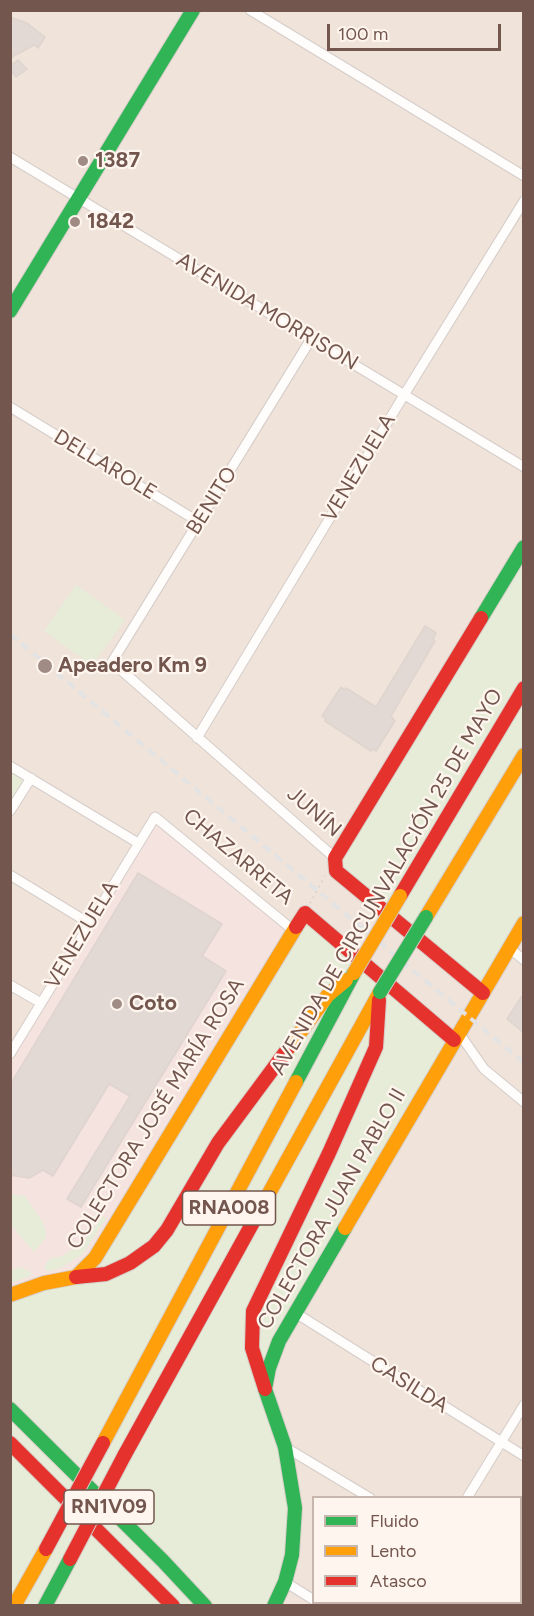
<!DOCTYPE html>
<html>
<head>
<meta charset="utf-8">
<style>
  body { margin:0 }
  #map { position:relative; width:534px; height:1616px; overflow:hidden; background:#f7f1ec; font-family:Figtree,sans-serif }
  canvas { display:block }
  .frame { position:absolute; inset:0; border:12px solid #73564e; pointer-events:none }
  .legend { position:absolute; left:312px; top:1496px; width:210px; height:108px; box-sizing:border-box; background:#fef6ee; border:2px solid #c6b6ae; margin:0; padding:8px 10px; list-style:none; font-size:18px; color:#73564e }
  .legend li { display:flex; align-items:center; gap:12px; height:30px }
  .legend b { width:30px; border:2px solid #c6b6ae }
  .scale { position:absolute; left:327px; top:24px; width:174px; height:27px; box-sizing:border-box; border:3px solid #73564e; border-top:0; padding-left:8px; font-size:18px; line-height:21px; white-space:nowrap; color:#73564e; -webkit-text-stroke:4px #fef6ee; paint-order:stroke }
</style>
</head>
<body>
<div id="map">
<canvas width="534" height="1616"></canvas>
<div class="frame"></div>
<ul class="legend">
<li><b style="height:8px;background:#30b455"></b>Fluido</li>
<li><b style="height:8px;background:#ff9f0a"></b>Lento</li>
<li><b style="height:8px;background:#e5322d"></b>Atasco</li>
</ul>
<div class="scale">100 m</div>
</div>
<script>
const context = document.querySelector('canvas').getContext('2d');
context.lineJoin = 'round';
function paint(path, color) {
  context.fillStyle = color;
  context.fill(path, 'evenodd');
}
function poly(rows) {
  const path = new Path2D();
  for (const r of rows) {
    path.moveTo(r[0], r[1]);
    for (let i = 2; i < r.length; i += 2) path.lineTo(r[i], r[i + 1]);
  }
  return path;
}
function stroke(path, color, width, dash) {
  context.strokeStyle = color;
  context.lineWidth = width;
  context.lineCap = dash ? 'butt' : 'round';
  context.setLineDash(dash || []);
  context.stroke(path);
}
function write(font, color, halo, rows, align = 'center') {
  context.font = font + ' Figtree,sans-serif';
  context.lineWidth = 4.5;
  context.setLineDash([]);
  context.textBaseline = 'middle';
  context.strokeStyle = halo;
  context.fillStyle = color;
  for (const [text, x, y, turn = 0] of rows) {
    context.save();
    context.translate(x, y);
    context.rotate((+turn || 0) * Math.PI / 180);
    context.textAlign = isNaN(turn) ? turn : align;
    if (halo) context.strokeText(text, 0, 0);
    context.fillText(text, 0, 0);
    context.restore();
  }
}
const residential = poly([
  [11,11,523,11,523,1605,11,1606],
  [314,1498,520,1498,520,1602,314,1602]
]);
const commercial = poly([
  [155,817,293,930,76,1277,11,1295,10,1054]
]);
const green = poly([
  [523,547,523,923,483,993,336,871,335,858],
  [76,585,125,620,92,665,44,631],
  [11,766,31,778,11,811],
  [305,913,454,1040,294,1312,265,1389,295,1508,274,1605,11,1605,10,1295,76,1277],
  [10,1194,25,1196,42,1221,46,1231,46,1237,34,1252,11,1225],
  [102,1216,106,1219,82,1255,62,1267,48,1272,45,1268,46,1263,51,1258,60,1257,81,1245],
  [20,1267,31,1272,31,1276,11,1283,11,1270]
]);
const building = poly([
  [10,17,27,23,45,37,38,48,34,45,10,58,10,17],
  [18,60,27,69,16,77,10,70,10,66,18,60],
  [425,626,436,633,433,639,435,641,391,716,395,721,376,751,372,749,371,751,325,721,326,719,322,716,341,687,345,690,346,688,376,707,425,626],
  [138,873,222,924,202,956,226,971,81,1207,67,1199,130,1096,109,1084,53,1176,43,1170,29,1178,10,1175,10,1085,138,873],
  [524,993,524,1033,507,1019,524,993]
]);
const path = poly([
  [310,903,325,876]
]);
const street = poly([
  [250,10,524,176],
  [10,157,524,467],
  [311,339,112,662,335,858],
  [10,407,199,522],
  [197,738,404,395,524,201],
  [10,766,138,843],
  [10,811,31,778],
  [10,875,89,923],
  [509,948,524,960],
  [10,985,41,1003],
  [459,1033,484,1069,524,1102],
  [10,1054,155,817,293,930],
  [294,1312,524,1456],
  [285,1447,370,1498],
  [467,1498,524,1405],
  [285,1582,314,1600],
  [400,1606,402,1602]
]);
const fast = poly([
  [10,311,193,10],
  [481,618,524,547],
  [296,1082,354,973],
  [10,1409,163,1561,205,1606],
  [45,1606,70,1559],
  [274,1606,285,1582,292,1555,295,1508,285,1447,265,1389,269,1368,279,1341,345,1228]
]);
const slow = poly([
  [426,917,524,755],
  [287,1050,328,995,346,980],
  [262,1206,380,992],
  [345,1228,524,923],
  [10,1295,44,1283,76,1277,95,1258,296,927],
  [103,1443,296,1082],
  [14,1606,46,1549]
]);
const jam = poly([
  [481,618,335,858,336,871,483,993],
  [400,896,524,688],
  [296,927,305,913,454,1040],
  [76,1277,106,1274,130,1263,154,1246,167,1230,218,1143,287,1050],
  [265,1389,252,1348,253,1311,329,1153,376,1047,379,1000],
  [10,1443,173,1606],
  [124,1456,262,1206]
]);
const rail = poly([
  [10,634,524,1063]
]);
const fastBridge = poly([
  [380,992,426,917]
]);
const slowBridge = poly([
  [354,973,400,896]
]);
const jamBridge = poly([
  [46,1549,103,1443],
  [70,1559,124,1456]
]);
const markers = [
  [83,161,6,"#a18c85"],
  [75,222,6,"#a18c85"],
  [45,666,8,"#a18c85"],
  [117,1004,6,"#a18c85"]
];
const shields = [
  [229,1208,93],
  [109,1507,90]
];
const shieldNames = [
  ["RNA008",229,1208],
  ["RN1V09",109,1507]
];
const poiNames = [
  ["1387",95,161],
  ["1842",87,222],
  ["Apeadero Km 9",58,666],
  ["Coto",129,1004]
];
const streetNames = [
  ["AVENIDA MORRISON",267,312,31],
  ["DELLAROLE",105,465,31],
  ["VENEZUELA",359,468,-59],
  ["BENITO",212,501,-58],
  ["JUNÍN",314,812,41],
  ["CHAZARRETA",238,857,40],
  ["AVENIDA DE CIRCUNVALACIÓN 25 DE MAYO",387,882,-60],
  ["VENEZUELA",82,935,-59],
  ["COLECTORA JOSÉ MARÍA ROSA",156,1114,-58],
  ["COLECTORA JUAN PABLO II",332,1209,-60],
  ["CASILDA",409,1385,32]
];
paint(residential, '#efe3da');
paint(commercial, '#f4e3de');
paint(green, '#e6ecd8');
paint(building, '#e3d9d4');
stroke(building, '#dfd4ce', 1.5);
stroke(street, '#d6cdc9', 11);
stroke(fast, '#d6cdc8', 16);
stroke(slow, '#d6cdc8', 16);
stroke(jam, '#d6cdc8', 16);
stroke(path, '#d9d1cf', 2, [1.5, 4.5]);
stroke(street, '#fefdfc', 9);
stroke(fast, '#30b455', 14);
stroke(slow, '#ff9f0a', 14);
stroke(jam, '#e5322d', 14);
stroke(rail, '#e4e3e4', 4, [9, 6]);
stroke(fastBridge, '#d5cbc7', 16, []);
stroke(slowBridge, '#d5cbc7', 16, []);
stroke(jamBridge, '#d5cbc7', 16, []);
stroke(fastBridge, '#30b455', 14);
stroke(slowBridge, '#ff9f0a', 14);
stroke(jamBridge, '#e5322d', 14);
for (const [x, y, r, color] of markers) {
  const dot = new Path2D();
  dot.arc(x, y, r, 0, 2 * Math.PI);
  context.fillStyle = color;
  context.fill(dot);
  stroke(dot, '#fef6ee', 2);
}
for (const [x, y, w] of shields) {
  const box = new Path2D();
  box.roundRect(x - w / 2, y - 17, w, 34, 4.5);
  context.fillStyle = '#fef6ee';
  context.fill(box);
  stroke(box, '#73564e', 1.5);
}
write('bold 20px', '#73564e', null, shieldNames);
write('bold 21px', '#73564e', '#fef6ee', poiNames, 'left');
write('21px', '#73564e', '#fef6ee', streetNames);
</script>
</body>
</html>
